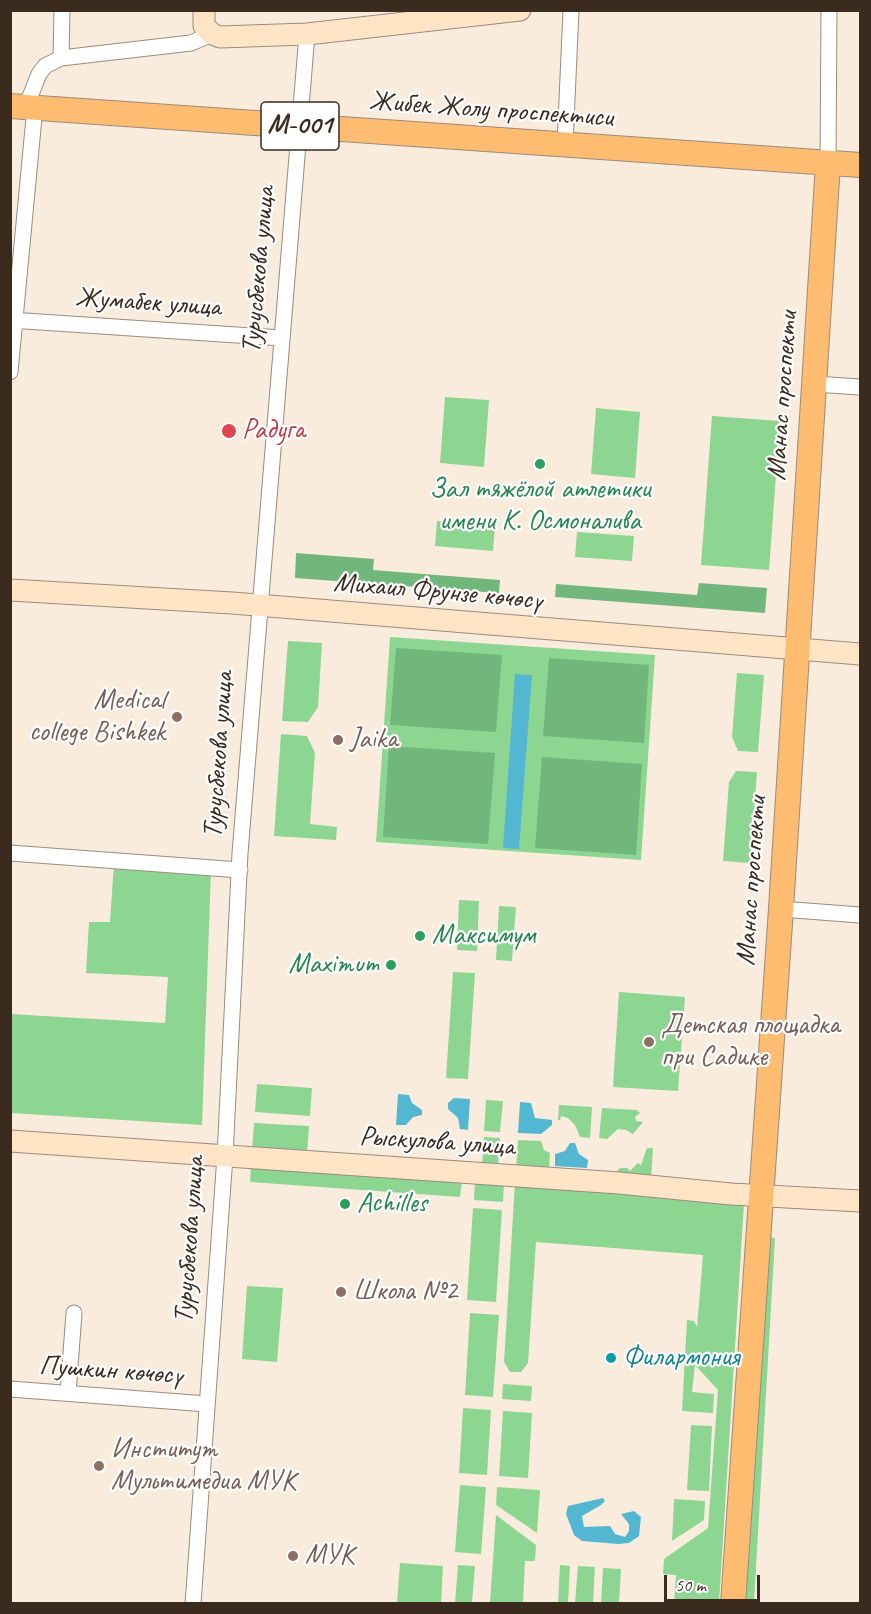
<!DOCTYPE html>
<html>
<head>
<meta charset="utf-8">
<style>
  body { margin:0 }
  #map { position:relative; width:871px; height:1614px; overflow:hidden; background:#faecdd; font-family:Caveat,sans-serif }
  canvas { display:block }
  .frame { position:absolute; inset:0; border:12px solid #3b2a1e; pointer-events:none }
  .scale { position:absolute; left:664px; top:1575px; width:96px; height:27px; box-sizing:border-box; border:3px solid #3b2a1e; border-top:0; padding-left:8px; font-size:18px; line-height:21px; white-space:nowrap; color:#3b2a1e; -webkit-text-stroke:4px #fff; paint-order:stroke }
</style>
</head>
<body>
<div id="map">
<canvas width="871" height="1614"></canvas>
<div class="frame"></div>
<div class="scale">50 m</div>
</div>
<script>
const context = document.querySelector('canvas').getContext('2d');
context.lineJoin = 'round';
function paint(path, color) {
  context.fillStyle = color;
  context.fill(path, 'evenodd');
}
function poly(rows) {
  const path = new Path2D();
  for (const r of rows) {
    path.moveTo(r[0], r[1]);
    for (let i = 2; i < r.length; i += 2) path.lineTo(r[i], r[i + 1]);
  }
  return path;
}
function stroke(path, color, width, dash) {
  context.strokeStyle = color;
  context.lineWidth = width;
  context.lineCap = dash ? 'butt' : 'round';
  context.setLineDash(dash || []);
  context.stroke(path);
}
function write(font, color, halo, rows, align = 'center') {
  context.font = font + ' Caveat,sans-serif';
  context.lineWidth = 4.5;
  context.setLineDash([]);
  context.textBaseline = 'middle';
  context.strokeStyle = halo;
  context.fillStyle = color;
  for (const [text, x, y, turn = 0] of rows) {
    context.save();
    context.translate(x, y);
    context.rotate((+turn || 0) * Math.PI / 180);
    context.textAlign = isNaN(turn) ? turn : align;
    if (halo) context.strokeText(text, 0, 0);
    context.fillText(text, 0, 0);
    context.restore();
  }
}
const green = poly([
  [445,397,489,400,484,467,440,463],
  [596,408,640,412,635,478,591,474],
  [712,416,780,421,769,570,701,565],
  [437,521,495,525,493,551,435,546],
  [577,532,634,536,632,561,575,557],
  [390,637,655,655,641,860,376,842],
  [288,641,322,643,318,707,308,722,282,721],
  [737,673,764,675,758,752,738,751,732,737],
  [281,734,307,736,315,753,310,824,337,827,336,840,274,836],
  [736,771,757,772,750,863,723,861,729,782],
  [114,863,211,870,202,1125,11,1113,10,1014,165,1023,168,977,86,973,89,922,110,922],
  [459,900,479,901,477,951,457,950],
  [499,906,516,907,512,961,496,960],
  [453,972,475,973,468,1079,446,1078],
  [619,992,685,997,678,1091,613,1087],
  [257,1084,312,1088,310,1116,255,1112],
  [486,1100,503,1101,500,1132,484,1131],
  [559,1105,592,1107,590,1138,580,1137,575,1125,568,1118,561,1116,560,1120,558,1120],
  [602,1108,637,1110,640,1113,635,1117,636,1121,643,1122,633,1134,626,1130,618,1129,607,1139,599,1138],
  [254,1123,309,1126,307,1155,252,1151],
  [484,1137,500,1138,498,1168,482,1167],
  [518,1140,541,1141,544,1150,550,1153,549,1171,516,1169],
  [647,1148,653,1148,651,1178,616,1172,620,1168,627,1168,630,1171,638,1163,641,1165],
  [251,1166,462,1181,460,1197,250,1182],
  [475,1181,504,1183,503,1202,474,1200],
  [515,1183,744,1203,719,1603,674,1603,676,1575,663,1574,664,1559,708,1528,718,1390,695,1365,692,1392,714,1394,713,1413,682,1411,687,1320,694,1321,697,1327,703,1255,536,1242,528,1363,521,1372,510,1372,504,1362],
  [473,1208,502,1210,496,1302,467,1300],
  [766,1237,775,1238,754,1603,744,1604],
  [247,1286,283,1288,277,1362,242,1359],
  [470,1313,499,1315,493,1397,465,1395],
  [503,1384,532,1386,531,1401,502,1399],
  [463,1408,491,1410,487,1475,459,1473],
  [503,1411,532,1413,528,1478,499,1476],
  [691,1425,712,1426,709,1491,687,1490],
  [460,1485,486,1487,481,1554,455,1552],
  [497,1487,540,1490,537,1533,496,1505],
  [674,1499,705,1501,704,1520,672,1541],
  [496,1515,536,1545,535,1561,525,1561,523,1603,490,1603],
  [400,1563,443,1566,441,1603,397,1603],
  [458,1565,475,1566,472,1603,455,1603],
  [560,1565,570,1566,568,1603,558,1603],
  [578,1566,595,1567,593,1603,575,1603],
  [603,1568,621,1569,619,1603,601,1603]
]);
const forest = poly([
  [296,553,374,559,373,570,500,580,499,593,295,578],
  [699,583,767,588,765,613,555,597,556,584,697,595],
  [396,648,502,655,496,732,390,725],
  [549,658,649,665,644,743,543,736],
  [389,746,495,753,488,844,383,837],
  [542,757,642,764,636,855,535,848]
]);
const water = poly([
  [515,674,532,675,519,849,503,848],
  [398,1094,409,1095,412,1103,422,1110,422,1115,413,1117,406,1125,396,1125],
  [454,1098,470,1099,468,1130,460,1129,458,1118,448,1109,448,1103],
  [520,1102,531,1103,535,1118,552,1120,552,1125,541,1134,518,1133],
  [570,1143,575,1143,579,1154,588,1160,587,1168,555,1166,555,1154,565,1151],
  [603,1498,605,1501,601,1505,582,1516,584,1527,610,1526,615,1534,625,1537,629,1531,629,1524,621,1514,634,1511,641,1517,639,1536,629,1543,618,1544,582,1541,574,1535,566,1514,568,1506]
]);
const street = poly([
  [61,58,191,43,212,34],
  [26,107,39,74,45,66,61,58,62,10],
  [565,145,571,10],
  [828,163,829,10],
  [10,320,282,338],
  [10,372,35,107],
  [814,384,860,387],
  [10,853,240,870],
  [781,909,860,915],
  [10,1389,207,1404],
  [68,1393,74,1313],
  [193,1604,225,1156,240,853,307,34]
]);
const secondary = poly([
  [204,10,204,26,212,34,220,37,307,34,520,10],
  [10,590,232,603,860,654],
  [10,1141,619,1183,731,1194,860,1201]
]);
const primary = poly([
  [10,106,860,165],
  [733,1604,781,909,828,163]
]);
const markers = [
  [229,431,8,"#e0444e"],
  [540,464,6,"#2e9e5b"],
  [177,717,6,"#8d6e63"],
  [338,740,6,"#8d6e63"],
  [420,936,6,"#2e9e5b"],
  [391,965,6,"#2e9e5b"],
  [649,1042,6,"#8d6e63"],
  [345,1204,6,"#2e9e5b"],
  [341,1292,6,"#8d6e63"],
  [611,1358,6,"#0f9aa8"],
  [99,1466,6,"#8d6e63"],
  [293,1556,6,"#8d6e63"]
];
const shields = [
  [300,126,78]
];
const shieldNames = [
  ["М-001",300,126]
];
const streetNames = [
  ["Жибек Жолу проспектиси",491,110,4],
  ["Турусбекова улица",259,270,-85],
  ["Жумабек улица",148,303,4],
  ["Манас проспекти",783,396,-86],
  ["Михаил Фрунзе көчөсү",438,592,5],
  ["Турусбекова улица",219,755,-86],
  ["Манас проспекти",752,881,-86],
  ["Рыскулова улица",437,1142,4],
  ["Турусбекова улица",190,1240,-86],
  ["Пушкин көчөсү",111,1371,4]
];
const healthNames = [
  ["Радуга",242,431]
];
const leisureNames = [
  ["Зал тяжёлой атлетики",540,490,"center"],
  ["имени К. Осмоналива",540,522,"center"],
  ["Максимум",432,936],
  ["Maximum",379,965,"right"],
  ["Achilles",357,1204]
];
const educationNames = [
  ["Medical",165,701,"right"],
  ["college Bishkek",165,733,"right"],
  ["Jaika",350,740],
  ["Детская площадка",661,1026],
  ["при Садике",661,1058],
  ["Школа №2",353,1292],
  ["Институт",111,1450],
  ["Мультимедиа МУК",111,1482],
  ["МУК",305,1556]
];
const cultureNames = [
  ["Филармония",623,1358]
];
paint(green, '#8cd692');
paint(forest, '#71b77c');
paint(water, '#54b7d2');
stroke(street, '#9a8b7e', 17);
stroke(secondary, '#9a8b7e', 23);
stroke(primary, '#9a8b7e', 26);
stroke(street, '#fff', 15);
stroke(secondary, '#ffe4c6', 21);
stroke(primary, '#febc70', 24);
for (const [x, y, r, color] of markers) {
  const dot = new Path2D();
  dot.arc(x, y, r, 0, 2 * Math.PI);
  context.fillStyle = color;
  context.fill(dot);
  stroke(dot, '#fff', 2);
}
for (const [x, y, w] of shields) {
  const box = new Path2D();
  box.roundRect(x - w / 2, y - 24, w, 48, 4.5);
  context.fillStyle = '#fff';
  context.fill(box);
  stroke(box, '#3b2a1e', 1.5);
}
write('bold 27px', '#3b2a1e', null, shieldNames);
write('28px', '#3b2a1e', '#fff', streetNames);
write('28px', '#be3a42', '#fff', healthNames, 'left');
write('28px', '#27864d', '#fff', leisureNames, 'left');
write('28px', '#785e54', '#fff', educationNames, 'left');
write('28px', '#0d838f', '#fff', cultureNames, 'left');
</script>
</body>
</html>
